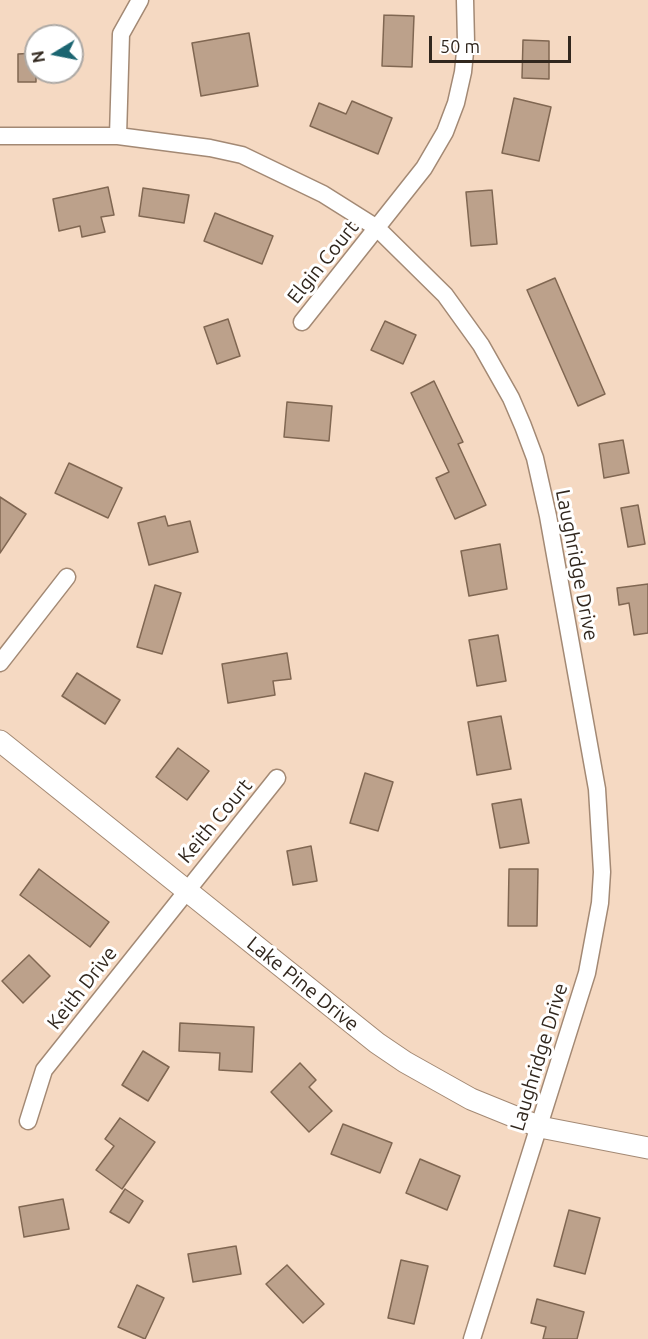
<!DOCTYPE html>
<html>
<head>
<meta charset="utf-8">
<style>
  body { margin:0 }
  #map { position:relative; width:648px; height:1339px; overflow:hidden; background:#f5d9c2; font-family:Ubuntu,sans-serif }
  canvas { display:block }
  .north { position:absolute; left:24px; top:24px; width:60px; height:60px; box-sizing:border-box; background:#fff; border:2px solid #ada9a5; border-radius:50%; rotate:260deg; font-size:16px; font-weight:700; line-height:24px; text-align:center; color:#31271e }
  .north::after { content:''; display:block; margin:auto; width:21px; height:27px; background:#1b6571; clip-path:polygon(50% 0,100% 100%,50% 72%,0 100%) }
  .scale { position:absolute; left:429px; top:36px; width:142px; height:27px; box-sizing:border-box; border:3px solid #31271e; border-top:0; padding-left:8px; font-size:18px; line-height:21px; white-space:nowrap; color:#31271e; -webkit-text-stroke:4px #fff; paint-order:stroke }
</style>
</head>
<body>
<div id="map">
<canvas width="648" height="1339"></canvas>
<div class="north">N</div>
<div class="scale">50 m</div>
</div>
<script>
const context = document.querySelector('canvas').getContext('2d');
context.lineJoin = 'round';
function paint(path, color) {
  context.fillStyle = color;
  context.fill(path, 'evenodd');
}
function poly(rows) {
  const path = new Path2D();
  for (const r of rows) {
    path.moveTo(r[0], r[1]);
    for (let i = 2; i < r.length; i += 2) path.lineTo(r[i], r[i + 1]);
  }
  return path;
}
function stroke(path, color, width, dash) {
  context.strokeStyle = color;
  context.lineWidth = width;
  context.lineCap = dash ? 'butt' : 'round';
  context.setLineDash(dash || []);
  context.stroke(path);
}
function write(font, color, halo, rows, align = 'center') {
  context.font = font + ' Ubuntu,sans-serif';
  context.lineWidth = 6;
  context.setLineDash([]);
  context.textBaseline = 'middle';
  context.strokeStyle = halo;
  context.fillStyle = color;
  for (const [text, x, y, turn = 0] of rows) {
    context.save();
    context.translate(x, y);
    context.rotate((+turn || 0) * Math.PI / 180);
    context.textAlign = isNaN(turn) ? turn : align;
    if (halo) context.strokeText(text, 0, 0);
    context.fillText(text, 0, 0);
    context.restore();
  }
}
const building = poly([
  [384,15,414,16,412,67,382,66,384,15],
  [249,33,258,86,201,96,192,43,249,33],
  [523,40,549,41,549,79,522,78,523,40],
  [36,53,36,82,18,82,18,54,36,53],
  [514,98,551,107,539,161,502,153,514,98],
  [352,101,392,118,378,154,310,126,319,103,346,114,352,101],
  [108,187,114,215,101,217,105,232,82,237,80,226,59,231,53,199,108,187],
  [143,188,189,195,184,223,139,216,143,188],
  [492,190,497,244,471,246,466,192,492,190],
  [215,213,273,236,262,264,204,241,215,213],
  [555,278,605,394,578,406,527,290,555,278],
  [228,319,240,356,217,364,204,327,228,319],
  [385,321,416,335,403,364,371,350,385,321],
  [434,381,463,442,458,444,486,505,455,519,436,478,449,472,411,393,434,381],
  [287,402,332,406,329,441,284,437,287,402],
  [623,440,629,473,604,478,599,444,623,440],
  [69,463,122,488,108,518,55,493,69,463],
  [0,497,26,514,0,553,0,497],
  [638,505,645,544,628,547,621,508,638,505],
  [165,516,168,526,190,521,198,552,149,565,138,523,165,516],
  [500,544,507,589,469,596,461,551,500,544],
  [648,584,648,633,634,635,629,603,619,605,617,588,648,584],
  [155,585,181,593,162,654,137,647,155,585],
  [498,635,506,681,477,686,469,640,498,635],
  [287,653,291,679,273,681,275,695,228,703,222,664,287,653],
  [77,673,120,700,105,724,62,696,77,673],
  [501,716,511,769,477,775,468,722,501,716],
  [178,748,209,771,187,800,156,777,178,748],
  [365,773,393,782,378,831,350,823,365,773],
  [521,799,529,843,500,848,492,804,521,799],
  [311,846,317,881,293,885,287,851,311,846],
  [39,869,109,922,90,947,20,895,39,869],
  [509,869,538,869,537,926,508,926,509,869],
  [29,955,50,976,23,1003,2,981,29,955],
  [180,1023,254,1027,252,1072,219,1070,220,1053,179,1051,180,1023],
  [143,1051,169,1067,148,1101,122,1085,143,1051],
  [300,1063,316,1080,309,1087,332,1111,309,1132,271,1092,300,1063],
  [120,1118,155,1142,122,1189,96,1170,114,1146,105,1139,120,1118],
  [343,1124,392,1143,380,1173,331,1154,343,1124],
  [420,1159,460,1176,447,1210,406,1193,420,1159],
  [125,1189,143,1201,129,1223,110,1212,125,1189],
  [63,1199,69,1229,24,1237,19,1207,63,1199],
  [569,1210,600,1218,585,1274,554,1266,569,1210],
  [236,1246,241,1274,193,1282,188,1254,236,1246],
  [401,1260,428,1266,414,1324,388,1318,401,1260],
  [287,1265,324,1304,303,1323,266,1284,287,1265],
  [137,1285,164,1298,145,1339,118,1327,137,1285],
  [537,1299,584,1312,577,1339,543,1339,546,1327,531,1323,537,1299]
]);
const minor = poly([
  [0,136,118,136,210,148,242,155,323,194,377,228,445,295,481,345,511,398,523,426,535,458,548,516,597,789,602,872,600,903,587,973,472,1339],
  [118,136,121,34,140,0],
  [302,322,424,168,445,132,456,103,463,72,466,42,465,0],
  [0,663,67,577],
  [28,1121,44,1070,277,778]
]);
const tertiary = poly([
  [0,741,377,1043,405,1062,471,1099,540,1127,648,1148]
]);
const streetNames = [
  ["Elgin Court",323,262,-51],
  ["Laughridge Drive",577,565,79],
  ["Keith Court",215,821,-50],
  ["Lake Pine Drive",303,984,39],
  ["Keith Drive",82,988,-52],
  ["Laughridge Drive",539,1057,-73]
];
paint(building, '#bca18b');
stroke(building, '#806752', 1.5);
stroke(minor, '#a38974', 19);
stroke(tertiary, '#a38974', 23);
stroke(minor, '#fff', 16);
stroke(tertiary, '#fff', 21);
write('20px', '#31271e', '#fff', streetNames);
</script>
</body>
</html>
